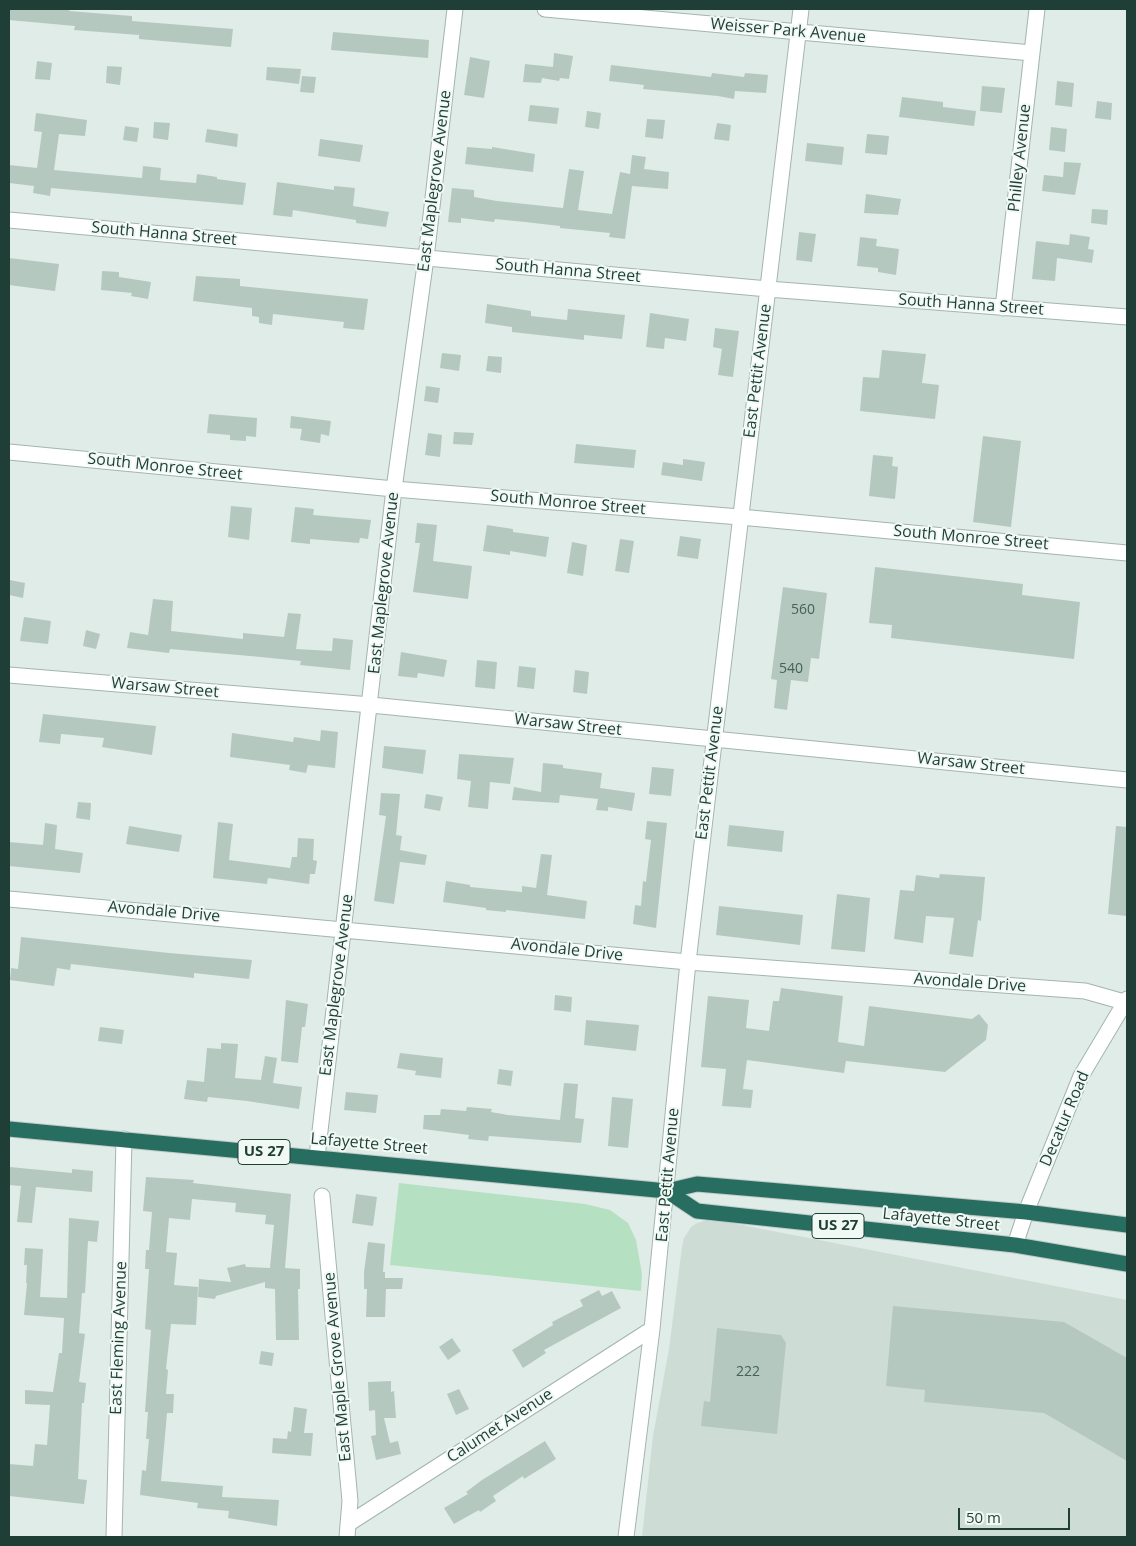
<!DOCTYPE html>
<html>
<head>
<meta charset="utf-8">
<style>
  body { margin:0 }
  #map { position:relative; width:1136px; height:1546px; overflow:hidden; background:#e0ece7; font-family:"Open Sans",sans-serif }
  canvas { display:block }
  .frame { position:absolute; inset:0; border:10px solid #1f3f36; pointer-events:none }
  .scale { position:absolute; left:958px; top:1508px; width:112px; height:22px; box-sizing:border-box; border:2px solid #1f3f36; border-top:0; padding-left:6px; font-size:15px; line-height:18px; white-space:nowrap; color:#1f3f36; -webkit-text-stroke:4px #f1f9f5; paint-order:stroke }
</style>
</head>
<body>
<div id="map">
<canvas width="1136" height="1546"></canvas>
<div class="frame"></div>
<div class="scale">50 m</div>
</div>
<script>
const context = document.querySelector('canvas').getContext('2d');
context.lineJoin = 'round';
function paint(path, color) {
  context.fillStyle = color;
  context.fill(path, 'evenodd');
}
function poly(rows) {
  const path = new Path2D();
  for (const r of rows) {
    path.moveTo(r[0], r[1]);
    for (let i = 2; i < r.length; i += 2) path.lineTo(r[i], r[i + 1]);
  }
  return path;
}
function stroke(path, color, width, dash) {
  context.strokeStyle = color;
  context.lineWidth = width;
  context.lineCap = dash ? 'butt' : 'round';
  context.setLineDash(dash || []);
  context.stroke(path);
}
function write(font, color, halo, rows, align = 'center') {
  context.font = font + ' "Open Sans",sans-serif';
  context.lineWidth = 4;
  context.setLineDash([]);
  context.textBaseline = 'middle';
  context.strokeStyle = halo;
  context.fillStyle = color;
  for (const [text, x, y, turn = 0] of rows) {
    context.save();
    context.translate(x, y);
    context.rotate((+turn || 0) * Math.PI / 180);
    context.textAlign = isNaN(turn) ? turn : align;
    if (halo) context.strokeText(text, 0, 0);
    context.fillText(text, 0, 0);
    context.restore();
  }
}
const built = poly([
  [711,1219,1127,1300,1127,1537,642,1537,653,1436,669,1349,682,1247,684,1238,691,1227,697,1223]
]);
const green = poly([
  [399,1183,585,1204,610,1210,628,1223,636,1240,642,1274,641,1291,390,1265]
]);
const building = poly([
  [9,9,70,9,69,11,132,16,132,21,233,29,231,47,139,39,139,35,74,30,75,26,9,20],
  [333,32,429,40,428,58,331,50],
  [554,53,573,56,569,79,560,78,559,81,542,78,541,83,523,82,525,64,553,67],
  [470,57,490,61,484,98,464,95],
  [37,61,52,63,50,80,35,79],
  [611,65,711,77,712,73,744,77,745,73,768,75,766,93,735,91,734,99,718,96,643,89,644,85,609,81],
  [107,66,122,67,120,85,106,83],
  [267,67,301,69,299,84,266,80],
  [302,76,316,77,314,93,300,92],
  [1057,81,1074,83,1072,107,1055,105],
  [982,86,1005,88,1002,113,980,111],
  [902,97,943,102,943,107,976,111,974,126,899,117],
  [1097,101,1112,103,1111,120,1095,118],
  [530,105,559,108,557,124,528,121],
  [587,111,601,113,599,129,585,127],
  [36,113,87,120,85,136,59,134,54,170,142,178,143,166,161,168,160,180,196,183,197,174,217,177,217,179,246,183,243,205,51,188,50,196,33,193,34,186,9,183,9,165,37,168,42,132,34,131],
  [647,119,665,120,663,139,645,137],
  [154,122,170,123,168,140,153,138],
  [717,123,731,125,729,141,714,139],
  [125,126,139,128,137,142,123,140],
  [1051,127,1067,129,1065,152,1049,150],
  [207,129,238,134,237,147,205,142],
  [867,134,889,136,887,155,865,153],
  [320,139,363,145,360,162,318,156],
  [807,143,844,147,842,165,805,161],
  [467,147,492,149,492,147,535,154,533,172,465,164],
  [632,155,646,157,644,169,669,172,668,189,632,186,625,239,609,237,610,233,560,228,560,226,525,222,495,219,494,222,461,218,461,223,448,222,452,188,474,190,474,197,497,201,563,208,569,169,584,171,578,210,612,214,620,172,630,174],
  [1064,162,1081,163,1075,195,1042,191,1044,175,1063,177],
  [277,182,334,190,334,186,355,188,353,206,389,212,386,227,356,223,356,220,293,210,292,217,273,215],
  [866,194,901,199,898,215,864,213],
  [1092,209,1108,210,1107,225,1091,223],
  [799,232,816,234,812,262,796,260],
  [1070,234,1090,237,1088,249,1094,250,1092,263,1057,258,1055,281,1032,279,1036,241,1069,245],
  [860,237,877,239,876,246,899,249,896,275,878,272,878,268,857,266],
  [9,258,59,264,55,291,9,285],
  [102,271,119,272,119,277,151,282,148,299,131,296,132,293,101,290],
  [196,276,240,279,240,286,368,299,364,330,343,328,344,322,273,314,272,325,259,323,259,317,252,316,252,308,193,301],
  [487,304,531,311,531,316,567,320,568,309,625,315,622,339,584,335,584,340,512,332,512,327,485,323],
  [650,313,689,319,686,341,665,338,664,349,646,347],
  [715,328,739,331,733,377,718,375,722,349,713,347],
  [882,350,926,354,922,383,939,385,935,419,860,411,863,377,879,378],
  [442,353,461,355,459,371,440,368],
  [488,356,502,357,501,373,486,371],
  [426,386,440,388,438,403,424,401],
  [209,414,257,418,256,437,246,436,246,441,230,440,230,435,207,433],
  [291,416,331,421,329,436,321,434,320,443,300,440,302,429,290,428],
  [454,432,474,433,472,445,453,444],
  [428,433,442,435,440,457,425,455],
  [983,436,1021,441,1011,527,973,522],
  [576,444,636,450,634,468,574,463],
  [873,455,893,457,892,466,898,467,895,499,869,496],
  [683,459,705,462,702,481,661,475,663,462,683,465],
  [231,506,252,508,249,540,228,537],
  [295,507,314,509,313,515,371,520,368,539,360,538,359,543,310,539,310,544,291,542],
  [417,523,437,525,433,561,472,566,468,599,413,592,420,543,415,543],
  [487,525,513,529,513,532,549,537,546,557,510,551,510,555,483,551],
  [680,536,701,539,698,559,677,556],
  [620,539,634,541,629,573,615,571],
  [572,542,587,545,583,576,567,573],
  [875,567,1023,584,1022,595,1080,602,1074,659,891,638,892,625,869,623],
  [10,580,25,583,23,598,9,595],
  [783,587,827,593,819,659,811,658,808,682,791,680,787,710,774,708,777,680,771,679],
  [153,599,173,601,171,631,243,639,243,633,284,637,288,613,301,614,296,649,332,651,333,638,353,640,350,670,300,665,301,661,250,656,170,649,169,653,127,648,130,632,148,635],
  [24,617,51,621,48,644,20,641],
  [86,630,100,634,96,649,83,646],
  [401,652,447,660,444,677,418,673,417,678,398,676],
  [477,660,497,662,495,689,475,687],
  [519,666,536,668,534,689,517,687],
  [575,670,589,672,587,694,573,692],
  [43,714,156,726,152,755,102,747,104,738,61,734,60,744,39,742],
  [321,730,338,732,335,768,308,765,306,773,289,770,290,765,230,757,232,733,293,742,294,737,320,741],
  [384,746,426,750,423,774,382,768],
  [459,754,514,758,510,784,490,782,488,809,468,807,471,781,457,779],
  [543,763,563,765,563,768,602,773,600,788,635,793,632,811,608,807,608,811,596,810,598,799,560,795,559,803,512,800,514,787,541,792],
  [652,767,674,769,671,796,649,794],
  [381,793,400,794,396,835,402,836,400,850,427,855,425,865,400,862,394,904,374,901,386,816,379,815],
  [426,794,443,797,440,811,424,808],
  [78,802,91,803,90,820,76,818],
  [647,821,667,823,656,928,633,924,635,905,641,906,643,881,646,882,651,840,645,839],
  [218,822,233,824,229,860,290,868,292,857,297,857,298,838,314,839,313,860,317,861,315,874,310,874,309,884,268,878,267,884,213,878],
  [45,823,57,825,55,849,83,853,80,873,9,866,9,842,43,845],
  [729,825,784,831,782,852,727,846],
  [129,826,182,835,179,852,126,844],
  [1116,826,1127,827,1127,916,1108,914],
  [541,854,552,855,547,895,587,901,585,919,506,910,506,912,486,910,486,908,443,902,446,881,470,885,470,887,522,892,522,886,536,888],
  [940,874,985,877,981,921,978,920,973,957,949,954,954,918,926,916,923,943,894,939,900,890,914,891,916,875,939,878],
  [837,894,870,898,865,952,831,949],
  [719,906,803,915,800,945,716,935],
  [21,937,169,953,252,960,249,979,194,973,194,978,71,964,70,970,57,968,54,986,10,980,11,968,18,969],
  [781,988,843,996,838,1042,864,1046,869,1006,972,1019,979,1014,988,1025,986,1040,945,1072,846,1061,844,1073,747,1060,743,1089,753,1090,751,1108,722,1106,726,1069,701,1067,708,996,749,1000,746,1028,769,1031,773,1001,779,1001],
  [555,995,572,997,571,1012,554,1010],
  [286,1000,308,1004,305,1027,302,1027,298,1063,281,1061],
  [586,1020,639,1025,636,1051,584,1045],
  [100,1027,124,1030,122,1044,98,1041],
  [221,1043,238,1044,235,1078,261,1080,265,1056,277,1058,273,1083,302,1087,299,1109,247,1101,208,1097,207,1102,184,1099,187,1080,204,1082,207,1048,221,1049],
  [400,1053,443,1058,441,1078,415,1075,416,1071,397,1068],
  [499,1069,513,1071,511,1086,497,1084],
  [564,1083,578,1084,575,1118,584,1119,581,1143,489,1136,488,1141,468,1139,469,1135,423,1129,424,1115,440,1115,441,1109,466,1111,467,1107,492,1109,491,1112,508,1115,560,1120],
  [346,1092,378,1095,376,1113,344,1110],
  [612,1097,633,1099,628,1148,608,1146],
  [10,1167,72,1173,72,1169,93,1171,92,1192,36,1187,32,1223,17,1222,21,1186,9,1185],
  [146,1177,194,1180,193,1183,291,1194,285,1268,300,1269,300,1289,298,1289,299,1340,276,1340,275,1289,265,1288,265,1282,216,1296,215,1299,198,1297,199,1279,231,1282,227,1268,245,1264,246,1267,270,1268,274,1225,265,1224,266,1215,235,1212,236,1203,192,1199,190,1220,169,1218,166,1252,177,1253,174,1285,198,1287,196,1325,171,1324,166,1369,168,1370,166,1394,174,1394,173,1413,167,1413,161,1481,223,1486,222,1497,279,1500,277,1526,228,1518,229,1511,197,1508,198,1503,140,1495,142,1470,146,1471,149,1439,146,1439,148,1412,145,1412,151,1330,145,1329,149,1269,145,1269,146,1250,149,1250,152,1212,143,1211],
  [356,1194,377,1197,373,1226,352,1223],
  [69,1218,99,1221,97,1242,88,1241,85,1293,82,1293,79,1333,85,1334,79,1382,86,1383,84,1403,82,1403,78,1479,87,1480,84,1504,9,1496,9,1464,33,1466,35,1444,47,1445,50,1405,25,1404,25,1390,53,1392,59,1353,62,1353,64,1318,24,1315,27,1283,26,1283,27,1265,24,1265,25,1248,43,1249,40,1297,67,1298],
  [368,1242,385,1244,383,1272,385,1272,385,1278,403,1278,402,1289,386,1289,385,1317,366,1317,367,1289,364,1289,364,1272],
  [599,1290,602,1296,612,1291,621,1308,544,1350,546,1353,523,1368,512,1350,553,1325,552,1322,583,1306,580,1300],
  [893,1306,1064,1322,1127,1358,1127,1461,1044,1413,924,1402,925,1390,886,1386],
  [717,1328,781,1335,786,1343,777,1434,701,1426,704,1401,710,1402],
  [452,1338,461,1351,448,1360,439,1347],
  [261,1351,274,1353,272,1366,259,1364],
  [391,1381,391,1392,394,1391,396,1418,384,1418,390,1443,398,1441,401,1454,376,1460,371,1436,376,1435,375,1410,369,1411,368,1382],
  [459,1389,469,1409,456,1415,447,1394],
  [294,1407,307,1409,304,1433,313,1433,311,1456,272,1453,273,1438,287,1439,288,1431,291,1432],
  [545,1441,556,1459,524,1479,523,1476,493,1496,496,1501,480,1512,479,1510,454,1524,444,1508,468,1494,466,1492,482,1480]
]);
const minor = poly([
  [545,9,1032,53],
  [9,220,768,289,1127,317],
  [1003,308,1037,9],
  [9,452,394,489,740,517,1127,553],
  [9,675,371,705,1127,780],
  [9,899,688,962,1085,991,1124,1002],
  [317,1157,394,489,426,258,455,9],
  [322,1196,350,1501,347,1537],
  [1015,1245,1026,1212,1081,1076,1127,999],
  [348,1524,652,1329],
  [114,1537,124,1139],
  [626,1537,652,1329,688,962,801,9]
]);
const highway = poly([
  [9,1129,667,1191,697,1184,1026,1212,1127,1225],
  [667,1191,697,1211,1015,1245,1127,1264]
]);
const numberNames = [
  ["560",803,610],
  ["540",791,669],
  ["222",748,1372]
];
const shields = [
  [264,1152,52],
  [838,1226,52]
];
const shieldNames = [
  ["US 27",264,1152],
  ["US 27",838,1226]
];
const streetNames = [
  ["Weisser Park Avenue",788,31,5],
  ["Philley Avenue",1020,158,-84],
  ["East Maplegrove Avenue",435,181,-83],
  ["South Hanna Street",164,234,5],
  ["South Hanna Street",568,271,5],
  ["South Hanna Street",971,305,4],
  ["East Pettit Avenue",758,371,-83],
  ["South Monroe Street",165,467,6],
  ["South Monroe Street",568,503,5],
  ["South Monroe Street",971,538,5],
  ["East Maplegrove Avenue",384,583,-84],
  ["Warsaw Street",165,688,5],
  ["Warsaw Street",568,725,6],
  ["Warsaw Street",971,764,6],
  ["East Pettit Avenue",710,773,-83],
  ["Avondale Drive",164,912,5],
  ["Avondale Drive",567,950,6],
  ["Avondale Drive",970,983,4],
  ["East Maplegrove Avenue",337,985,-83],
  ["Decatur Road",1065,1119,-67],
  ["Lafayette Street",369,1144,5],
  ["East Pettit Avenue",668,1175,-85],
  ["Lafayette Street",941,1220,6],
  ["East Fleming Avenue",119,1338,-88],
  ["East Maple Grove Avenue",338,1367,-95],
  ["Calumet Avenue",500,1426,-33]
];
paint(built, '#cedcd6');
paint(green, '#b6e0c2');
paint(building, '#b5c8c0');
stroke(minor, '#a2b5ae', 17);
stroke(highway, '#c0c9c7', 17);
stroke(minor, '#fff', 15);
stroke(highway, '#276e60', 15);
write('14px', '#446158', null, numberNames);
for (const [x, y, w] of shields) {
  const box = new Path2D();
  box.roundRect(x - w / 2, y - 12.5, w, 25, 4);
  context.fillStyle = '#f1f9f5';
  context.fill(box);
  stroke(box, '#1f3f36', 1);
}
write('bold 15px', '#1f3f36', null, shieldNames);
write('16px', '#1f3f36', '#f1f9f5', streetNames);
</script>
</body>
</html>
